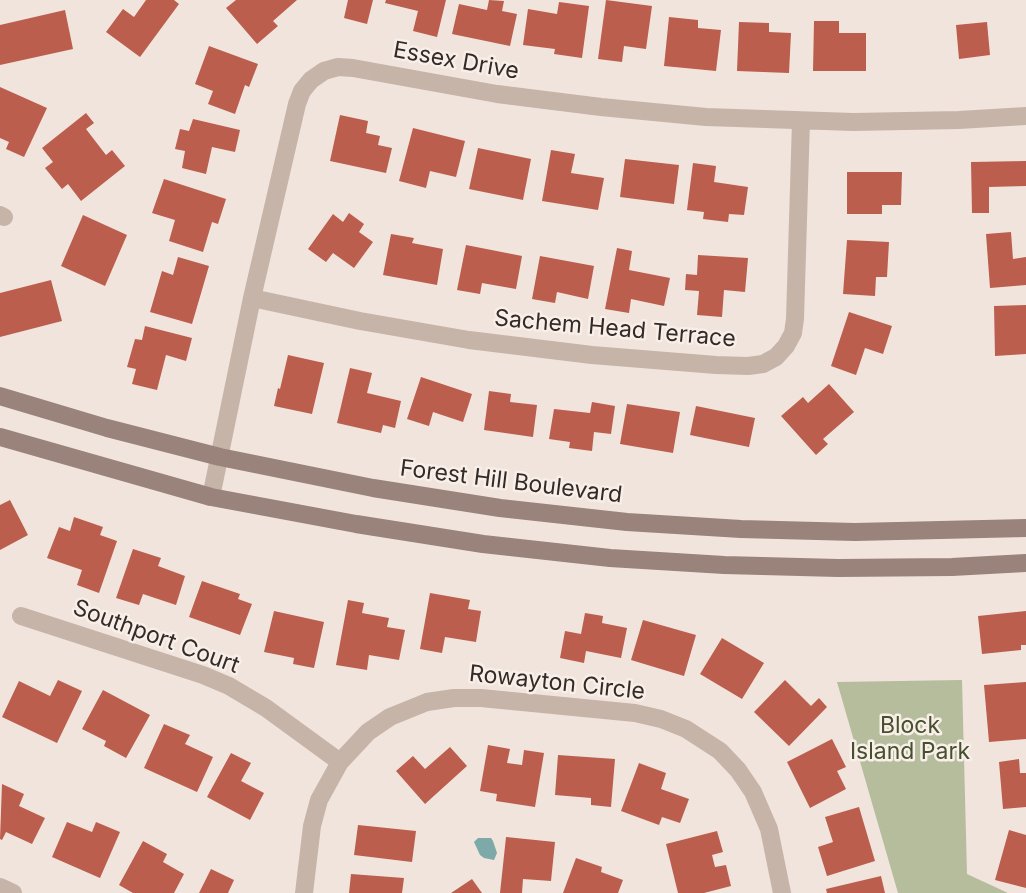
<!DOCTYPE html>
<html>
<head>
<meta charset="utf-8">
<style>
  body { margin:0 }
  canvas { display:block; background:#f0e4dc }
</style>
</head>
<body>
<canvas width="1026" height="893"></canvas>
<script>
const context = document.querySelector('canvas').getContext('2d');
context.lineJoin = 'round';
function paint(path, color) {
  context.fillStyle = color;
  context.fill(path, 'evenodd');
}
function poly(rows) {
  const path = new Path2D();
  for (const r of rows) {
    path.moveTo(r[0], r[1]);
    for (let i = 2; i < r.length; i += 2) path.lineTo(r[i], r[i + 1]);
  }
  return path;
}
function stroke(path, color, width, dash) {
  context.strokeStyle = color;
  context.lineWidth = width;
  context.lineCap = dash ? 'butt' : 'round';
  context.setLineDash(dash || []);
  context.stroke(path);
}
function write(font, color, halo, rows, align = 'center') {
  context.font = font + ' Inter,sans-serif';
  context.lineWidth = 5;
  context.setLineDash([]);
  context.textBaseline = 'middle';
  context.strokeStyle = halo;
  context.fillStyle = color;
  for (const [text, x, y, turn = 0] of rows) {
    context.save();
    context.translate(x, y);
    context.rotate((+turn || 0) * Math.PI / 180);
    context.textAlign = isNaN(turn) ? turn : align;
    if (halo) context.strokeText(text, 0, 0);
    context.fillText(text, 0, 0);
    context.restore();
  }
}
const green = poly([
  [962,680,967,874,1008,893,898,893,837,682]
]);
const water = poly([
  [478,838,491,838,493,841,497,853,494,860,484,858,480,855,474,842]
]);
const building = poly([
  [146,0,174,0,179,4,140,57,106,32,123,9,134,17],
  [236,0,297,0,273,21,278,26,257,44,226,8],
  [348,0,373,0,367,24,344,18],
  [386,0,446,0,437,37,413,31,418,11,385,3],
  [489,0,504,1,502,11,517,14,510,46,452,34,459,4,487,10],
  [606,0,652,6,646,49,624,46,622,62,598,59],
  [559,2,589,6,582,58,554,54,555,49,523,45,528,9,557,14],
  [65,10,73,49,0,65,0,25],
  [669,17,698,20,698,28,721,30,716,71,664,66],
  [814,21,839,21,839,33,866,33,866,71,813,71],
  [739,22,769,23,769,32,791,33,789,73,737,71],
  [987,22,990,55,959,59,956,25],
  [209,46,258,64,249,87,245,85,235,114,208,104,213,91,195,84],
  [0,87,47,108,24,157,6,149,9,142,0,138],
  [86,113,94,123,86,129,106,155,112,150,125,166,81,201,68,184,62,189,45,168,53,162,42,148],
  [340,115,368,121,366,133,380,136,378,145,392,148,386,173,330,161],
  [193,119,240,130,235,152,212,147,206,174,182,168,185,151,175,149,180,129,189,131],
  [413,128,465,141,456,177,430,171,426,188,399,181],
  [478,148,531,159,523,200,469,189],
  [551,150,575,154,571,173,604,178,598,210,542,201],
  [625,159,679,165,674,204,620,197],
  [1026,161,1026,186,989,187,989,213,972,213,971,162],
  [693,163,716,166,714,182,748,187,744,215,729,214,728,222,703,219,704,212,687,210],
  [847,172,902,172,901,205,882,205,882,214,847,214],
  [164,179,226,199,218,224,212,222,203,252,169,241,175,220,152,213],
  [349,213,364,224,359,232,373,242,354,268,333,253,326,262,308,249,333,214,343,222],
  [83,215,127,235,105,286,61,266],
  [1011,232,1013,259,1026,257,1026,285,990,288,986,234],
  [391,234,414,238,412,243,443,249,437,285,383,275],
  [847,240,889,242,887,277,876,277,875,296,843,294],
  [466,245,522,256,516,289,482,283,480,294,457,290],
  [617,248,632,251,629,270,670,278,664,306,631,299,629,313,605,309],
  [698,255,748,258,745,292,724,290,722,317,697,315,699,291,685,290,686,274,697,275],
  [540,256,594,266,588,299,557,292,555,303,532,299],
  [178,257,209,266,192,324,150,312,162,271,173,275],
  [51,280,62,321,0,337,0,293],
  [1026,305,1026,354,995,356,994,306],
  [849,312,892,326,883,354,865,348,856,375,831,366],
  [145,326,192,338,186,361,166,355,157,390,132,384,136,369,127,367,135,339,142,340],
  [288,355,324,363,312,414,274,406,278,388,280,389],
  [350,368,372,373,367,393,401,401,395,428,383,425,381,433,337,423],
  [421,377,472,394,463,422,433,412,429,426,407,419],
  [829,384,854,412,823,439,828,444,816,455,781,416,803,397,808,403],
  [489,391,511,394,510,402,537,405,533,437,484,430],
  [592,402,615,406,611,434,594,432,592,451,569,448,570,442,549,439,554,409,590,413],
  [627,404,680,412,673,453,620,444],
  [696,406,755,418,749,447,690,435],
  [10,500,28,535,0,550,0,505],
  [74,517,103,527,100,535,117,541,99,593,77,585,82,570,47,558,59,527,70,531],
  [133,549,161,558,158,566,185,576,176,605,143,594,139,605,116,598],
  [202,581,240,594,238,599,252,604,240,635,189,617],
  [430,593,470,600,468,609,481,611,476,642,445,637,442,653,420,649],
  [348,600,364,603,362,613,389,618,387,627,405,630,399,660,369,655,367,670,336,665],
  [274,611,324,622,314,668,293,664,294,658,264,652],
  [1026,611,1026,645,1021,645,1021,650,982,654,978,616],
  [585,613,603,616,602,623,627,628,621,658,586,651,584,663,560,658,565,631,581,634],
  [643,620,696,635,684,676,631,660],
  [722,638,764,663,742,699,700,674],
  [58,680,82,691,57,743,2,717,19,681,50,696],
  [785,680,811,706,819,698,827,707,789,746,754,712],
  [1026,682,1026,739,989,742,984,685],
  [103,690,150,715,126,758,104,746,106,741,82,729],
  [164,724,190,735,185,744,213,757,197,792,144,768],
  [832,739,846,767,837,771,846,789,810,808,787,762],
  [488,745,510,749,507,763,522,765,524,750,544,753,535,807,496,801,497,794,480,791],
  [450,747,467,766,425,804,396,771,413,756,425,769],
  [231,753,251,763,241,781,264,793,250,820,207,797],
  [558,755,615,759,611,807,591,805,591,798,555,795],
  [1019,759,1020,773,1026,773,1026,807,1003,809,999,762],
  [639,763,666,773,661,789,689,799,680,823,662,817,659,825,621,811],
  [2,784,24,794,19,806,45,818,32,844,6,832,2,840,0,839],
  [859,807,875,861,827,876,818,847,833,842,825,817],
  [67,822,92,832,96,822,120,832,100,878,52,857],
  [358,825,416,831,412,862,354,855],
  [1009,830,1026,835,1026,888,995,880],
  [717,831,723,852,712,855,715,867,726,865,731,886,704,893,678,893,666,844],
  [506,837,555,842,551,881,523,879,522,893,500,893],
  [143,841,167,854,163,862,184,874,174,893,133,893,119,885],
  [576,858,602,867,601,872,623,880,618,893,563,893],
  [211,869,234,880,228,893,199,893],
  [351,874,404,878,402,893,349,893],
  [881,876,885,893,827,893,826,889],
  [472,879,482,893,451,893]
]);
const minor = poly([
  [0,215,4,217],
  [252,298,360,321,469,340,592,355,716,365,748,366,763,364,776,357,786,346,793,333,795,319,801,121],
  [211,497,252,298,297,104,302,91,311,80,324,71,338,67,353,68,497,94,601,107,706,117,853,122,959,120,1026,116],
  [21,616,203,675,229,686,266,708,340,762],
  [0,887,13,893],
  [304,893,312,826,319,800,340,762,368,732,390,717,427,702,454,698,481,698,635,713,661,719,686,729,720,751,738,770,753,792,769,829,782,893]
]);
const secondary = poly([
  [0,396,107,428,220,457,373,488,500,508,627,522,741,529,855,532,1026,528],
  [0,437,211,497,356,524,483,544,610,558,724,565,838,568,952,567,1026,563]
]);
const streetNames = [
  ["Essex Drive",456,61,10],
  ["Sachem Head Terrace",615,329,5],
  ["Forest Hill Boulevard",511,482,7],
  ["Southport Court",156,637,20],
  ["Rowayton Circle",557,683,6]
];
const parkNames = [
  ["Block",910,726],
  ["Island Park",910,752]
];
paint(green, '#b5bd9d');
paint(water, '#7daaa8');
paint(building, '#bc5e4d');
stroke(minor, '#c7b4a9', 18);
stroke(secondary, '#9a837a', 18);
write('23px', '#342b28', '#f8efe8', streetNames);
write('23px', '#47502e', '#f8efe8', parkNames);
</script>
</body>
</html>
